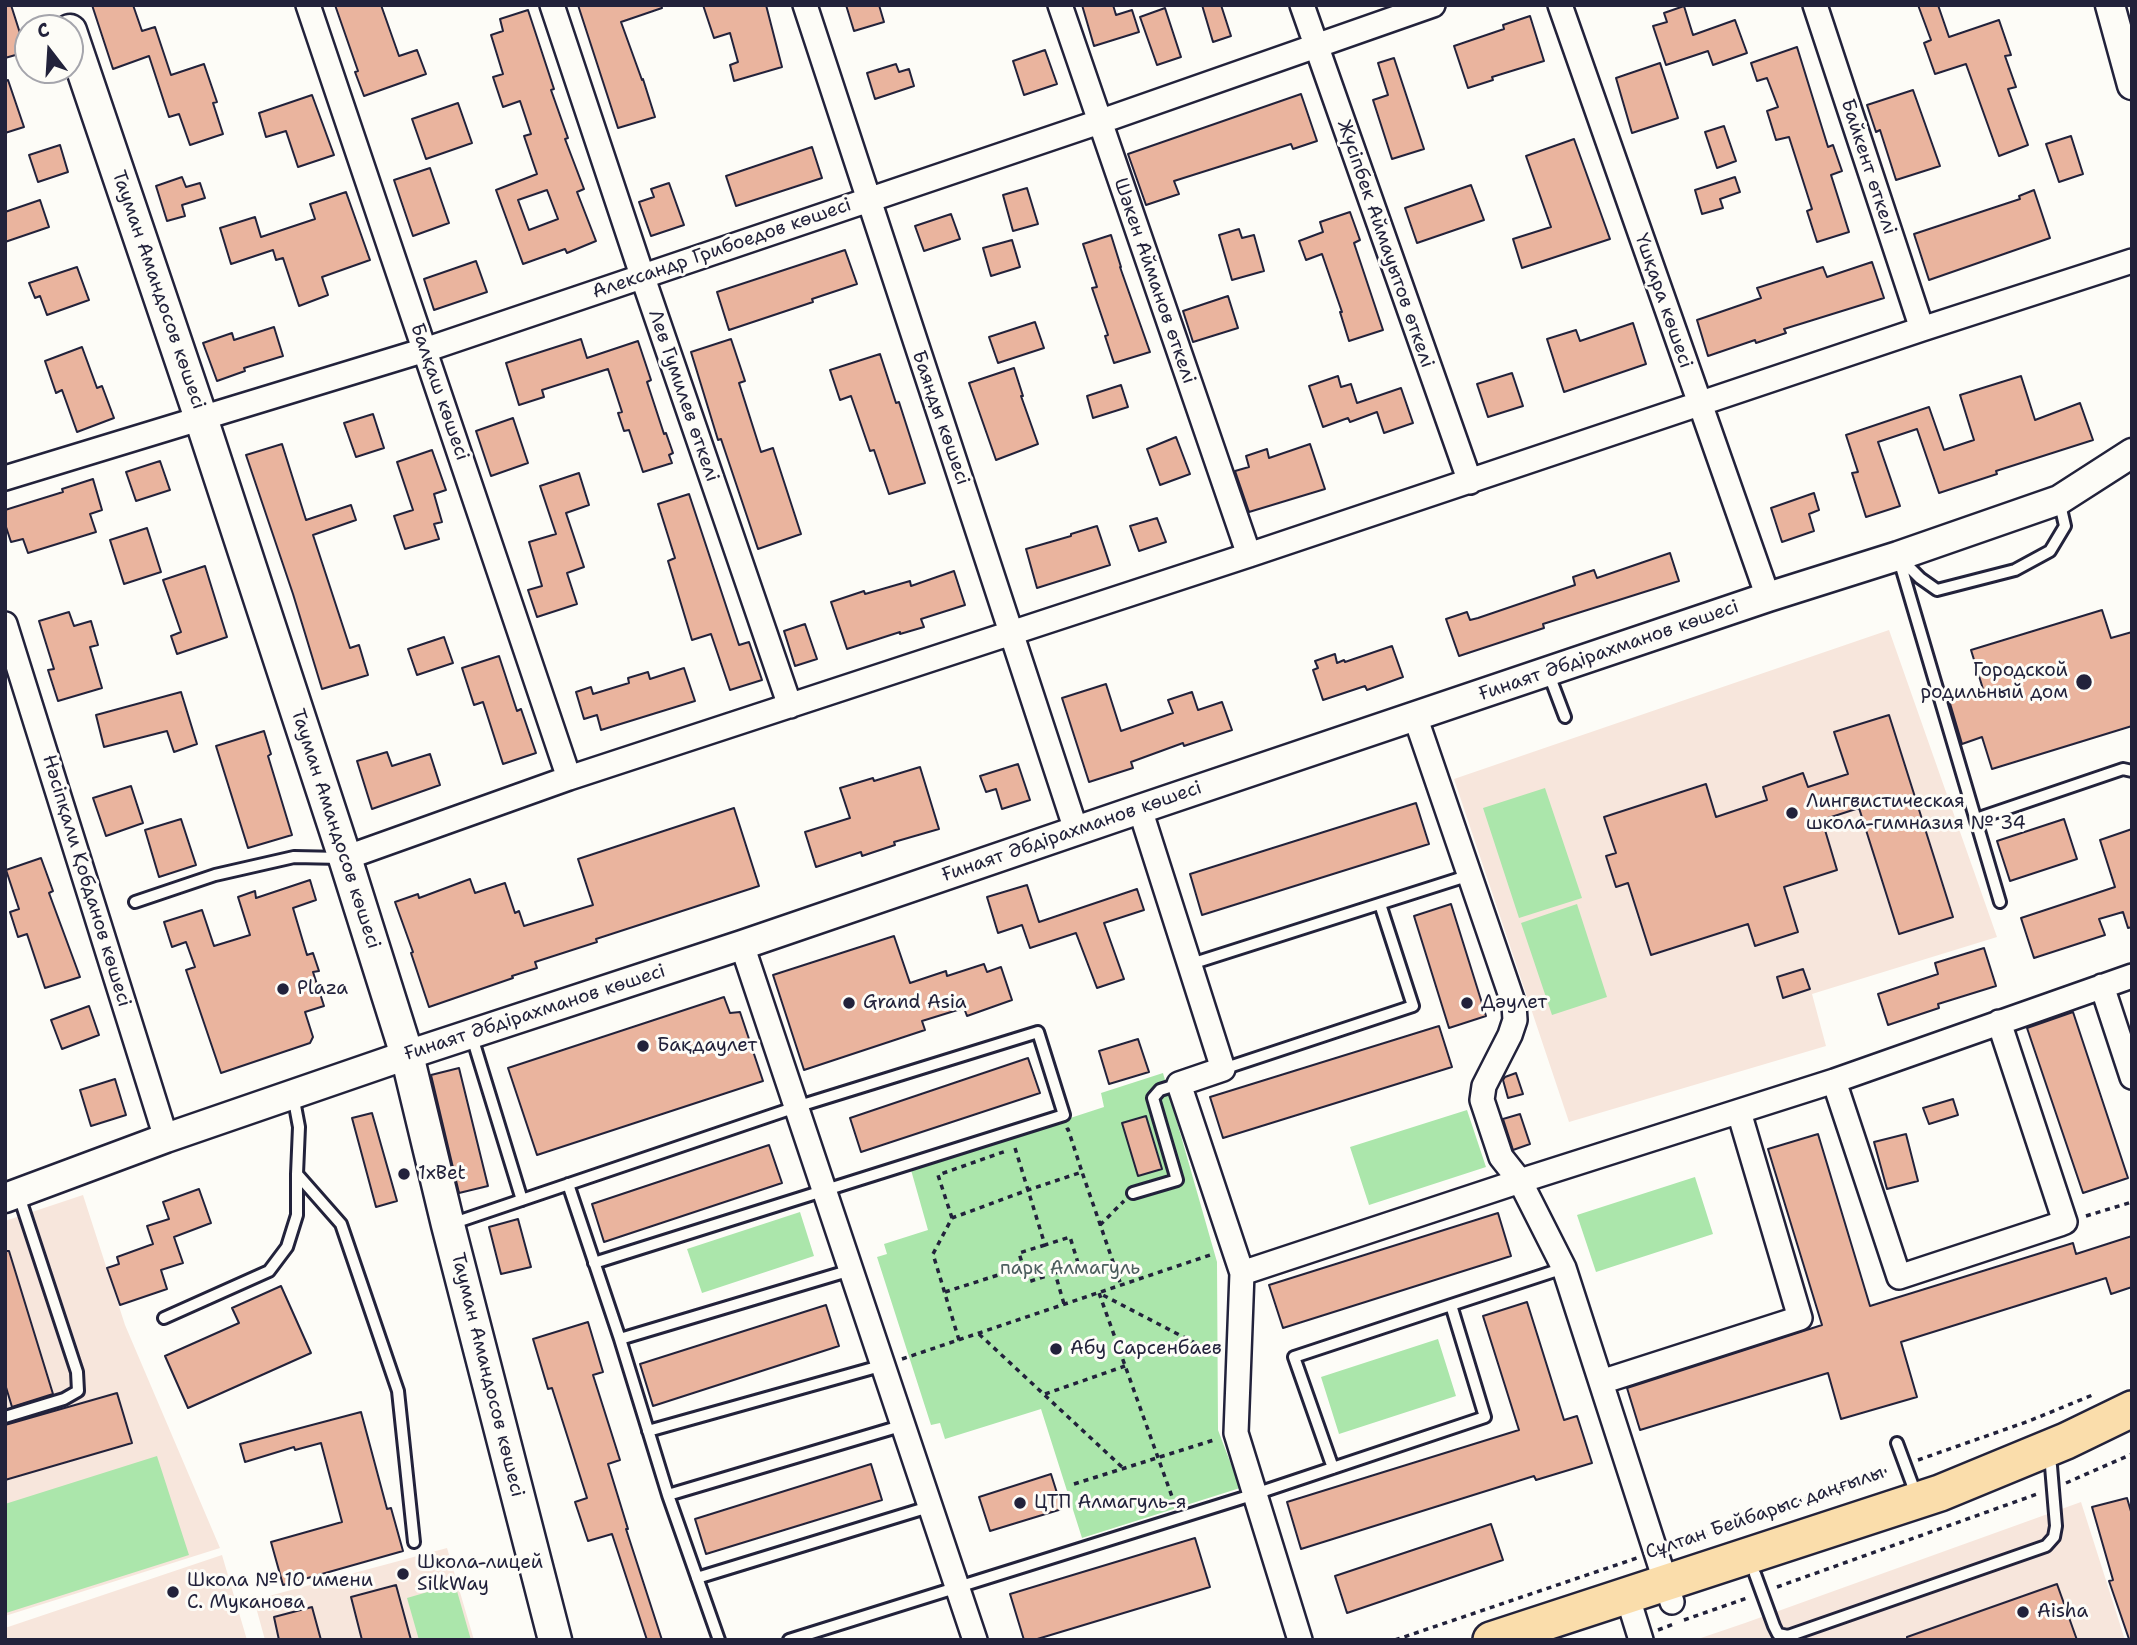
<!DOCTYPE html>
<html>
<head>
<meta charset="utf-8">
<style>
  body { margin:0 }
  #map { position:relative; width:2137px; height:1645px; overflow:hidden; background:#fdfcf7; font-family:"Shantell Sans",sans-serif }
  canvas { display:block }
  .frame { position:absolute; inset:0; border:7px solid #22223b; pointer-events:none }
  .north { position:absolute; left:14px; top:14px; width:70px; height:70px; box-sizing:border-box; background:#fdfcf7; border:2px solid #a5a5ac; border-radius:50%; rotate:343deg; font-size:19px; font-weight:700; line-height:28px; text-align:center; color:#22223b }
  .north::after { content:''; display:block; margin:auto; width:24px; height:32px; background:#22223b; clip-path:polygon(50% 0,100% 100%,50% 72%,0 100%) }
</style>
</head>
<body>
<div id="map">
<canvas width="2137" height="1645"></canvas>
<div class="frame"></div>
<div class="north">С</div>
</div>
<script>
const context = document.querySelector('canvas').getContext('2d');
context.lineJoin = 'round';
function paint(path, color) {
  context.fillStyle = color;
  context.fill(path, 'evenodd');
}
function poly(rows) {
  const path = new Path2D();
  for (const r of rows) {
    path.moveTo(r[0], r[1]);
    for (let i = 2; i < r.length; i += 2) path.lineTo(r[i], r[i + 1]);
  }
  return path;
}
function stroke(path, color, width, dash) {
  context.strokeStyle = color;
  context.lineWidth = width;
  context.lineCap = dash ? 'butt' : 'round';
  context.setLineDash(dash || []);
  context.stroke(path);
}
function write(font, color, halo, rows, align = 'center') {
  context.font = font + ' "Shantell Sans",sans-serif';
  context.lineWidth = 6;
  context.setLineDash([]);
  context.textBaseline = 'middle';
  context.strokeStyle = halo;
  context.fillStyle = color;
  for (const [text, x, y, turn = 0] of rows) {
    context.save();
    context.translate(x, y);
    context.rotate((+turn || 0) * Math.PI / 180);
    context.textAlign = isNaN(turn) ? turn : align;
    if (halo) context.strokeText(text, 0, 0);
    context.fillText(text, 0, 0);
    context.restore();
  }
}
const built = poly([
  [1889,630,1997,937,1812,994,1826,1046,1569,1122,1454,779],
  [83,1195,125,1325,220,1548,5,1616,5,1221],
  [2081,1502,2125,1640,1695,1640,1745,1623],
  [447,1548,474,1640,265,1640,254,1600],
  [222,1555,247,1640,5,1640,5,1628]
]);
const green = poly([
  [1545,788,1582,898,1519,918,1483,808],
  [1577,904,1607,997,1552,1015,1521,923],
  [1163,1073,1217,1262,1218,1430,1240,1488,1082,1538,1041,1409,945,1439,940,1423,931,1425,877,1257,887,1254,884,1244,928,1230,911,1170,1104,1107,1101,1093],
  [1467,1110,1486,1167,1369,1205,1350,1147],
  [1695,1177,1713,1234,1596,1272,1577,1215],
  [800,1212,814,1256,702,1293,687,1249],
  [1438,1339,1456,1396,1339,1434,1321,1377],
  [157,1456,189,1555,6,1613,5,1504],
  [455,1584,471,1640,419,1640,407,1598]
]);
const building = poly([
  [5,5,11,5,26,52,5,58,5,5],
  [92,5,133,5,142,31,155,27,171,75,204,64,217,102,213,103,223,134,190,145,179,114,169,117,149,56,113,69,92,5],
  [335,5,381,5,399,56,417,50,426,74,364,96,355,72,358,71,335,5],
  [578,5,661,5,662,8,621,22,642,80,643,79,655,117,618,128,578,5],
  [703,5,766,5,782,67,734,81,730,65,738,62,730,33,714,38,703,5],
  [846,5,879,5,884,22,854,31,846,5],
  [1082,5,1113,5,1116,15,1132,10,1139,32,1094,46,1082,5],
  [1202,5,1221,5,1231,36,1213,42,1202,5],
  [1918,5,1938,5,1949,37,1999,20,2011,55,2005,56,2016,87,2008,89,2028,145,1999,156,1966,64,1935,74,1924,43,1931,40,1918,5],
  [1684,6,1693,35,1735,20,1747,53,1713,65,1708,51,1666,65,1653,26,1667,22,1664,13,1684,6],
  [1165,8,1181,57,1157,65,1140,17,1165,8],
  [528,10,554,89,551,90,568,138,565,139,584,189,577,192,596,241,567,253,565,249,523,264,496,190,537,174,524,136,531,134,520,101,503,107,493,77,503,74,491,35,503,31,500,19,528,10],
  [547,190,558,219,529,230,518,200,547,190],
  [1530,16,1544,61,1492,77,1493,80,1468,88,1454,46,1504,29,1503,25,1530,16],
  [1797,47,1828,147,1833,145,1842,171,1831,175,1849,232,1817,242,1807,211,1812,209,1789,137,1776,140,1767,111,1778,107,1767,78,1757,81,1751,63,1797,47],
  [1045,50,1057,84,1024,95,1013,61,1045,50],
  [1394,58,1424,149,1392,159,1373,100,1388,95,1378,63,1394,58],
  [1660,63,1678,118,1632,133,1616,78,1660,63],
  [896,64,899,72,909,69,914,86,875,99,867,73,896,64],
  [8,80,24,127,5,133,5,81,8,80],
  [1913,90,1940,166,1896,180,1880,130,1876,132,1867,105,1913,90],
  [1301,94,1317,141,1293,149,1291,144,1174,181,1179,194,1146,205,1128,154,1301,94],
  [312,95,334,155,298,167,286,131,266,137,259,113,312,95],
  [458,103,472,143,426,159,412,119,458,103],
  [1724,126,1736,161,1717,168,1705,132,1724,126],
  [2071,136,2083,174,2059,182,2046,144,2071,136],
  [1574,139,1610,239,1522,268,1513,239,1551,227,1526,156,1574,139],
  [60,145,68,172,38,182,29,155,60,145],
  [812,147,822,178,736,206,726,176,812,147],
  [430,168,449,223,413,236,394,180,430,168],
  [182,177,186,187,200,183,205,198,182,205,185,216,167,221,156,186,182,177],
  [1735,177,1740,192,1720,199,1723,208,1702,214,1695,190,1735,177],
  [669,183,684,225,651,236,639,202,654,197,651,189,669,183],
  [1471,185,1484,220,1417,243,1405,208,1471,185],
  [1027,188,1038,224,1013,231,1003,195,1027,188],
  [2034,190,2050,238,1929,280,1914,234,2020,199,2019,196,2034,190],
  [346,192,370,260,322,277,328,295,299,306,283,258,276,260,273,250,231,264,220,228,255,217,261,237,315,219,310,204,346,192],
  [40,200,49,227,5,242,5,212,40,200],
  [1350,212,1360,240,1354,243,1383,330,1349,341,1340,312,1342,312,1322,254,1306,260,1299,241,1323,232,1320,222,1350,212],
  [951,214,960,239,924,251,915,226,951,214],
  [1239,229,1242,238,1254,235,1264,271,1232,280,1219,235,1239,229],
  [1111,235,1121,267,1120,267,1150,352,1114,363,1105,336,1108,335,1092,288,1097,287,1083,244,1111,235],
  [1012,240,1020,267,991,276,983,248,1012,240],
  [845,250,857,284,812,299,813,302,729,330,717,292,845,250],
  [476,261,487,292,434,310,424,279,476,261],
  [1872,262,1884,298,1784,329,1786,333,1756,343,1755,340,1708,356,1697,320,1761,298,1757,288,1823,267,1827,277,1872,262],
  [77,267,89,300,47,315,40,296,35,298,29,283,77,267],
  [1228,296,1238,328,1193,342,1183,311,1228,296],
  [1035,322,1044,348,998,363,989,337,1035,322],
  [1633,323,1646,364,1564,392,1547,339,1576,330,1580,341,1633,323],
  [274,327,283,356,244,368,245,371,217,381,203,343,232,333,234,340,274,327],
  [581,339,587,358,638,341,651,380,647,382,664,434,666,433,673,453,669,455,672,463,643,472,629,430,624,431,618,413,622,412,608,369,542,390,544,397,519,405,506,363,581,339],
  [731,339,745,381,739,383,761,452,773,448,801,534,758,549,721,439,718,440,691,352,731,339],
  [82,347,97,388,102,386,114,418,77,432,62,390,56,393,45,361,82,347],
  [880,354,896,403,899,402,925,483,889,494,874,450,870,451,851,396,840,400,830,370,880,354],
  [1014,368,1023,396,1021,396,1038,444,996,460,969,383,1014,368],
  [1512,373,1523,406,1488,417,1477,384,1512,373],
  [1338,376,1341,387,1351,384,1357,403,1401,388,1413,423,1384,433,1377,412,1350,422,1348,418,1323,427,1309,386,1338,376],
  [2021,376,2035,420,2080,403,2093,440,1996,471,1997,474,1939,493,1917,429,1878,442,1900,506,1866,517,1852,473,1858,472,1846,435,1929,407,1944,450,1974,440,1960,395,2021,376],
  [1121,385,1128,407,1093,418,1087,396,1121,385],
  [373,414,384,448,356,457,344,423,373,414],
  [513,418,528,463,491,476,476,431,513,418],
  [1176,437,1190,474,1160,485,1147,449,1176,437],
  [282,444,306,520,351,505,356,520,313,535,350,648,359,645,368,675,322,689,293,594,246,455,282,444],
  [1310,444,1325,489,1249,512,1235,471,1249,467,1246,456,1267,449,1269,458,1310,444],
  [432,450,446,490,434,494,442,522,434,524,439,539,405,549,394,516,413,510,397,462,432,450],
  [160,461,170,490,136,501,126,472,160,461],
  [579,473,589,505,566,513,584,567,567,573,577,604,537,617,528,590,542,586,529,542,556,534,540,486,579,473],
  [93,479,102,510,90,514,96,532,28,553,23,539,11,542,5,524,5,510,63,492,62,489,93,479],
  [1814,493,1819,510,1809,514,1814,531,1782,542,1771,508,1814,493],
  [689,494,739,645,749,642,762,680,730,690,711,634,692,640,668,561,675,558,658,504,689,494],
  [1157,518,1166,542,1139,551,1130,526,1157,518],
  [1097,526,1110,565,1037,588,1026,549,1071,536,1071,534,1097,526],
  [147,528,161,572,124,584,110,540,147,528],
  [1670,553,1679,581,1543,624,1544,628,1459,656,1446,619,1467,612,1470,620,1478,618,1575,585,1573,577,1594,570,1597,578,1670,553],
  [205,566,227,637,177,654,171,636,181,632,163,580,205,566],
  [954,571,965,605,921,619,924,627,900,634,900,632,847,649,831,602,864,591,865,594,910,581,911,586,954,571],
  [2102,610,2111,638,2132,632,2132,726,1992,769,1982,737,1962,744,1949,700,1983,689,1971,650,2102,610],
  [69,612,74,626,91,621,98,645,90,647,102,688,58,701,48,670,54,669,39,621,69,612],
  [805,624,817,659,795,666,784,631,805,624],
  [444,637,453,663,417,675,408,649,444,637],
  [1392,646,1403,677,1367,690,1365,686,1323,700,1313,670,1318,668,1315,661,1335,654,1337,663,1344,660,1345,662,1392,646],
  [499,656,517,711,521,709,536,753,503,764,483,702,474,705,462,668,499,656],
  [684,668,695,701,601,730,597,715,584,719,576,692,591,687,593,694,629,683,628,678,648,672,650,679,684,668],
  [1106,684,1121,731,1173,713,1168,700,1192,692,1198,710,1222,702,1232,730,1184,746,1183,743,1131,762,1133,768,1089,782,1062,698,1106,684],
  [181,692,197,744,174,752,167,731,104,747,96,715,181,692],
  [1889,715,1953,917,1899,934,1859,808,1822,820,1837,870,1784,887,1798,932,1755,946,1748,924,1651,955,1628,883,1616,887,1606,856,1616,853,1604,817,1706,784,1716,817,1767,800,1763,787,1803,773,1808,787,1848,774,1834,732,1889,715],
  [264,731,271,754,268,756,292,835,248,848,216,746,264,731],
  [387,752,392,766,430,754,440,785,372,809,357,761,387,752],
  [1018,764,1030,800,1002,809,996,789,986,792,980,776,1018,764],
  [920,767,939,829,894,842,895,845,862,856,861,852,816,867,805,832,850,818,840,788,873,778,874,781,920,767],
  [131,786,143,823,106,836,93,798,131,786],
  [1416,803,1429,844,1202,915,1190,874,1416,803],
  [734,808,759,886,596,939,597,942,535,962,537,968,512,976,513,978,429,1007,411,953,413,952,395,902,418,894,419,898,470,879,475,893,505,883,515,913,519,911,524,926,593,905,578,859,734,808],
  [181,819,196,865,159,877,145,830,181,819],
  [2064,819,2077,859,2010,881,1997,841,2064,819],
  [2132,829,2132,927,2128,928,2123,912,2099,919,2105,935,2034,958,2021,918,2115,887,2100,840,2132,829],
  [41,858,53,891,49,893,80,977,45,988,27,934,18,937,10,912,19,909,6,870,41,858],
  [310,880,316,900,293,908,307,955,313,953,319,971,313,972,324,1006,305,1012,313,1037,310,1043,221,1073,186,970,195,967,186,942,172,947,164,922,202,910,214,946,250,935,238,897,255,891,256,898,310,880],
  [1027,885,1039,922,1137,889,1144,910,1104,923,1124,979,1097,988,1076,933,1030,948,1022,925,998,933,987,897,1027,885],
  [1451,904,1486,1016,1449,1028,1414,916,1451,904],
  [894,936,910,983,946,971,947,976,984,964,987,972,1001,967,1012,1000,967,1016,964,1008,922,1021,925,1030,804,1070,773,975,894,936],
  [1984,948,1996,986,1938,1004,1939,1008,1888,1025,1878,994,1938,974,1935,963,1984,948],
  [1803,969,1810,989,1783,998,1777,977,1803,969],
  [724,997,730,1013,740,1012,763,1081,537,1155,508,1068,724,997],
  [89,1006,99,1035,62,1049,51,1020,89,1006],
  [2073,1012,2128,1178,2083,1193,2027,1028,2073,1012],
  [1439,1026,1452,1067,1223,1138,1210,1097,1439,1026],
  [1138,1039,1149,1072,1109,1084,1099,1051,1138,1039],
  [1028,1058,1040,1093,861,1152,850,1118,1028,1058],
  [459,1068,488,1186,459,1193,431,1075,459,1068],
  [1516,1073,1523,1094,1508,1098,1503,1080,1505,1077,1516,1073],
  [115,1079,126,1115,91,1126,80,1090,115,1079],
  [1953,1099,1958,1115,1929,1124,1923,1108,1953,1099],
  [372,1113,397,1201,376,1207,352,1118,372,1113],
  [1520,1114,1530,1144,1513,1150,1503,1119,1520,1114],
  [1146,1116,1162,1169,1138,1176,1122,1123,1146,1116],
  [1818,1134,1870,1306,2073,1243,2076,1254,2132,1236,2132,1287,2111,1294,2106,1278,1901,1342,1917,1397,1841,1419,1828,1373,1640,1430,1627,1388,1822,1325,1768,1149,1818,1134],
  [1906,1134,1918,1181,1887,1189,1874,1142,1906,1134],
  [769,1145,782,1183,604,1242,592,1204,769,1145],
  [199,1189,211,1223,174,1237,183,1263,161,1270,167,1289,120,1305,107,1268,119,1264,117,1257,153,1244,147,1226,169,1219,163,1202,199,1189],
  [1498,1213,1511,1256,1283,1328,1269,1285,1498,1213],
  [518,1219,531,1267,501,1274,489,1227,518,1219],
  [5,1251,9,1251,53,1394,12,1407,5,1384,5,1251],
  [281,1286,311,1353,188,1408,165,1356,239,1323,232,1308,281,1286],
  [1527,1302,1564,1420,1577,1416,1592,1463,1536,1480,1534,1476,1301,1549,1287,1502,1519,1430,1483,1316,1527,1302],
  [826,1305,839,1346,653,1406,640,1364,826,1305],
  [588,1322,603,1372,593,1375,620,1460,608,1464,628,1529,626,1529,662,1640,647,1640,612,1534,588,1541,575,1502,587,1498,552,1388,548,1389,533,1339,588,1322],
  [117,1393,132,1443,5,1480,5,1425,117,1393],
  [361,1412,387,1509,391,1508,403,1551,283,1585,271,1542,342,1522,321,1443,295,1450,294,1447,245,1462,240,1444,361,1412],
  [871,1464,882,1500,706,1554,695,1519,871,1464],
  [1051,1474,1062,1509,990,1531,979,1497,1051,1474],
  [2127,1498,2132,1515,2132,1639,2129,1639,2109,1581,2113,1580,2092,1507,2127,1498],
  [1491,1524,1503,1560,1347,1613,1335,1576,1491,1524],
  [1195,1538,1210,1587,1034,1640,1024,1640,1010,1594,1195,1538],
  [2057,1584,2077,1640,1907,1640,1907,1637,2057,1584],
  [396,1585,411,1640,362,1640,351,1597,396,1585],
  [312,1607,321,1640,279,1640,274,1617,312,1607]
]);
const path = poly([
  [1066,1130,1068,1129,1082,1172],
  [1015,1148,1045,1245,1070,1237,1079,1266,1055,1273,1064,1304],
  [2086,1216,2132,1202],
  [952,1218,938,1175,1006,1151],
  [1100,1225,1124,1201],
  [1045,1245,1019,1253,1028,1282,1055,1273],
  [945,1292,1023,1267],
  [979,1334,1123,1468],
  [959,1340,933,1254,952,1218,1028,1190,1082,1172,1121,1285],
  [902,1359,1213,1254],
  [1045,1394,1125,1366],
  [1918,1460,2029,1421,2095,1394],
  [2066,1483,2132,1454],
  [1074,1484,1217,1439],
  [1175,1505,1099,1293,1218,1355],
  [1674,1545,1891,1469],
  [1777,1587,2040,1493],
  [1684,1620,1750,1597],
  [1658,1630,1674,1624],
  [1395,1640,1637,1558]
]);
const service = poly([
  [1898,556,2000,902],
  [1900,558,1920,578,1937,590,2015,570,2050,551,2065,526,2059,500],
  [1548,672,1565,717],
  [1976,819,2123,769,2132,771],
  [135,902,215,875,294,857,342,858],
  [1191,964,1470,875],
  [472,1037,522,1200],
  [1223,1069,1413,1006,1380,904],
  [293,1095,299,1127,297,1174,341,1224,398,1391,414,1542],
  [568,1184,620,1339,668,1495,719,1640],
  [1133,1193,1177,1180,1153,1098,1160,1090,1179,1084],
  [451,1224,796,1107,1038,1032,1064,1115,594,1263],
  [164,1318,269,1271,287,1247,297,1215,297,1174],
  [620,1339,851,1270],
  [5,1417,64,1399,78,1391,77,1372,18,1193],
  [648,1431,884,1365],
  [1897,1443,1917,1497],
  [1333,1468,1294,1357,1451,1305],
  [668,1495,904,1425],
  [1755,1574,1774,1626,1778,1634,1788,1636,2046,1546,2054,1537,2056,1526,2051,1466],
  [697,1578,932,1506],
  [789,1640,1255,1494,1485,1417,1451,1305,1564,1268]
]);
const minor = poly([
  [308,5,569,778],
  [552,5,642,275,790,706],
  [805,5,1076,830],
  [1060,5,1249,555],
  [1302,5,1470,482],
  [1560,5,1768,597],
  [1815,5,1922,329],
  [5,478,425,350,1099,122,1433,5],
  [5,624,166,1138],
  [1415,716,1514,1005,1515,1020,1510,1035,1484,1086,1482,1100,1501,1157,1520,1181,1564,1268,1672,1602],
  [1140,809,1223,1069,1179,1084,1242,1273,1236,1433,1300,1640],
  [345,858,569,778,1249,555,1922,329,2132,261],
  [742,945,975,1640],
  [2102,986,2132,1077],
  [1834,1081,1899,1277,2060,1224,2065,1222,1999,1022],
  [1242,1273,1520,1181,1834,1081,2132,976],
  [1601,1382,1800,1318,1739,1112],
  [1627,1595,1641,1640]
]);
const tertiary = poly([
  [2110,5,2132,85],
  [5,1198,166,1138,407,1055,742,945,1140,809,1768,597,1898,556,2059,500,2132,453]
]);
const secondary = poly([
  [70,31,201,418,345,858,407,1055,448,1225,555,1640]
]);
const primary = poly([
  [1491,1640,1940,1493,2066,1441,2132,1409]
]);
const markers = [
  [2084,682,9,"#22223b"],
  [1792,813,7,"#22223b"],
  [283,989,7,"#22223b"],
  [849,1003,7,"#22223b"],
  [1467,1003,7,"#22223b"],
  [643,1046,7,"#22223b"],
  [404,1174,7,"#22223b"],
  [1056,1349,7,"#22223b"],
  [1020,1503,7,"#22223b"],
  [403,1574,7,"#22223b"],
  [173,1592,7,"#22223b"],
  [2023,1612,7,"#22223b"]
];
const streetNames = [
  ["Байкент өткелі",1868,167,72],
  ["Жүсіпбек Аймауытов өткелі",1385,244,71],
  ["Александр Грибоедов көшесі",722,249,-19],
  ["Шәкен Айманов өткелі",1154,281,71],
  ["Тауман Амандосов көшесі",158,290,71],
  ["Үшқара көшесі",1663,301,71],
  ["Балқаш көшесі",439,392,71],
  ["Лев Гумилев өткелі",683,396,71],
  ["Баянды көшесі",940,418,71],
  ["Ғинаят Әбдірахманов көшесі",1609,651,-19],
  ["Тауман Амандосов көшесі",335,829,72],
  ["Ғинаят Әбдірахманов көшесі",1072,832,-19],
  ["Нәсіпқали Қобданов көшесі",86,881,73],
  ["Ғинаят Әбдірахманов көшесі",535,1013,-18],
  ["Тауман Амандосов көшесі",487,1375,76],
  ["Сұлтан Бейбарыс даңғылы",1765,1513,-19]
];
const poiNames = [
  ["Городской",2068,671,"right"],
  ["родильный дом",2068,693,"right"],
  ["Лингвистическая",1806,802],
  ["школа-гимназия № 34",1806,824],
  ["Plaza",297,989],
  ["Grand Asia",863,1003],
  ["Дәулет",1481,1003],
  ["Бақдаулет",657,1046],
  ["1xBet",418,1174],
  ["Абу Сарсенбаев",1070,1349],
  ["ЦТП Алмагуль-я",1034,1503],
  ["Школа-лицей",417,1563],
  ["SilkWay",417,1585],
  ["Школа № 10 имени",187,1581],
  ["С. Муканова",187,1603],
  ["Aisha",2037,1612]
];
const parkNames = [
  ["парк Алмагуль",1070,1269]
];
paint(built, '#f7e6dc');
paint(green, '#abe6ab');
paint(building, '#eab49e');
stroke(building, '#22223b', 2);
stroke(service, '#22223b', 16);
stroke(minor, '#22223b', 28);
stroke(tertiary, '#22223b', 33);
stroke(secondary, '#22223b', 37);
stroke(primary, '#22223b', 40);
stroke(path, '#22223b', 3.5, [5, 5]);
stroke(service, '#fdfcf7', 10);
stroke(minor, '#fdfcf7', 23);
stroke(tertiary, '#fdfcf7', 28);
stroke(secondary, '#fdfcf7', 32);
stroke(primary, '#faddab', 35);
for (const [x, y, r, color] of markers) {
  const dot = new Path2D();
  dot.arc(x, y, r, 0, 2 * Math.PI);
  context.fillStyle = color;
  context.fill(dot);
  stroke(dot, '#fdfcf7', 2.5);
}
write('19px', '#22223b', '#fdfcf7', streetNames);
write('19px', '#22223b', '#fdfcf7', poiNames, 'left');
write('19px', '#4b5d5d', '#fdfcf7', parkNames);
</script>
</body>
</html>
